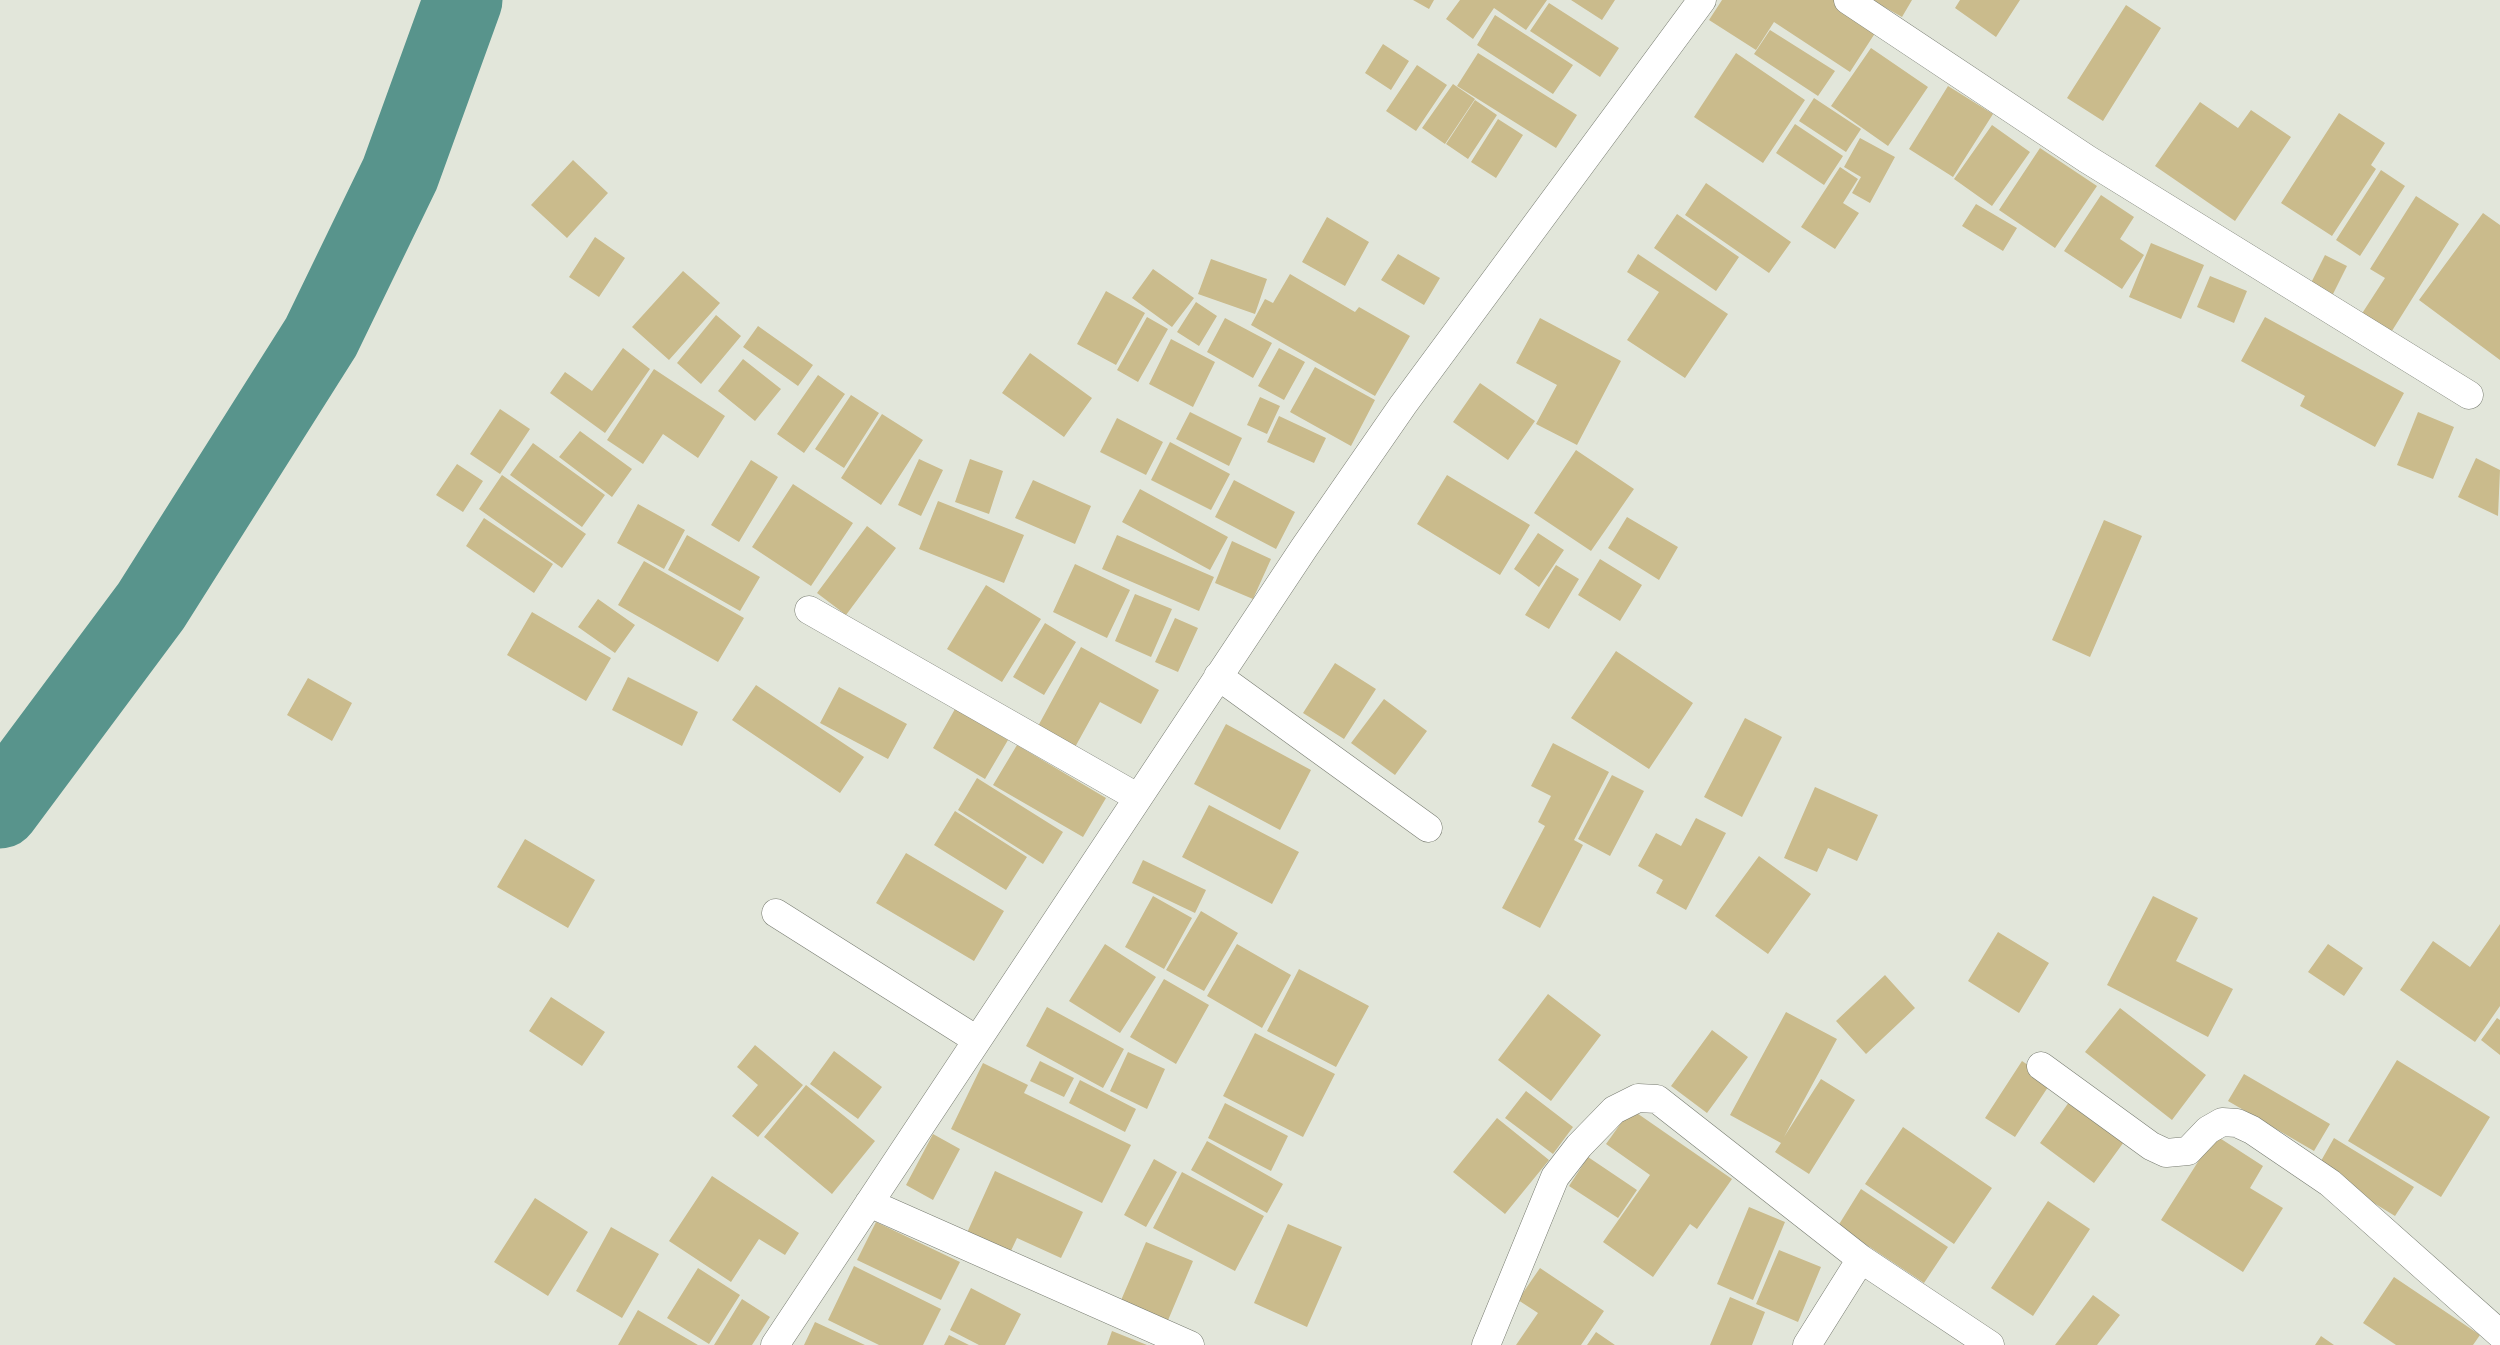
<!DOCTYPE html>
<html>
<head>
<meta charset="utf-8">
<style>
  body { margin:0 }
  canvas { display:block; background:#e2e6da }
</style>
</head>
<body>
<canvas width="2500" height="1345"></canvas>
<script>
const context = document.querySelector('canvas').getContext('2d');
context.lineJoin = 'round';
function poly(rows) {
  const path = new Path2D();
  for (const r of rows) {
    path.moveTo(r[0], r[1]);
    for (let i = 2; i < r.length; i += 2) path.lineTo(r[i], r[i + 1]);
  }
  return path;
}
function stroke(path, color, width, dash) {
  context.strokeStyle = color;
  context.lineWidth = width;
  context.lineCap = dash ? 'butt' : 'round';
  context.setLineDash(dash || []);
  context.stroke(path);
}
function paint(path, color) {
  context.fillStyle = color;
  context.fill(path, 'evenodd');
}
const river = poly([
  [0,809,151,606,321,337,400,174,463,0]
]);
const building = poly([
  [1413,0,1434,0,1429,9],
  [1460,0,1547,0,1526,30,1494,8,1473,39,1446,19],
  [1571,0,1615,0,1602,20],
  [1722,0,1838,0,1879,27,1850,72,1774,22,1756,50,1709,20],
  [1872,0,1912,0,1902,17],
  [1960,0,2020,0,1996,37,1955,8],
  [1549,3,1619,48,1600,77,1530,31],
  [2126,5,2161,28,2103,121,2067,98],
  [1495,15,1573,65,1553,94,1477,45],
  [1770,30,1835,71,1818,96,1754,54],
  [1383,44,1409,61,1391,90,1365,73],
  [1871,48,1928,87,1888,146,1831,106],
  [1478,53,1577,115,1556,148,1457,86],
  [1736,53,1805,100,1763,163,1694,117],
  [1417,65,1447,85,1416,131,1386,111],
  [1453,84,1475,99,1445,144,1422,128],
  [1948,86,1993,114,1953,177,1909,149],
  [1814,98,1861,129,1846,152,1799,121],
  [1475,100,1497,115,1468,159,1446,144],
  [2200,102,2238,128,2251,110,2291,137,2235,221,2155,166],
  [2339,113,2385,143,2371,165,2376,169,2332,236,2281,203],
  [1498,119,1523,135,1496,178,1471,162],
  [1795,124,1843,156,1824,185,1776,153],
  [1992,125,2030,152,1992,206,1954,179],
  [1860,138,1895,157,1870,203,1852,193,1861,177,1844,167],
  [2040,148,2097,186,2055,248,1999,210],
  [573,160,608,193,567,238,531,205],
  [1840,167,1858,179,1843,203,1859,213,1835,249,1801,227],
  [2381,170,2405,186,2360,256,2336,240],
  [1706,183,1791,242,1769,273,1685,215],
  [2101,195,2134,217,2120,239,2144,255,2122,289,2064,251],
  [2416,196,2459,224,2390,334,2361,315,2385,278,2370,269],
  [1976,204,2017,228,2003,251,1962,226],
  [2483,213,2500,225,2500,360,2419,300],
  [1677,214,1739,257,1716,291,1654,248],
  [1327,217,1369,242,1345,286,1302,262],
  [595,237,625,258,599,297,569,277],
  [2151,243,2204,265,2181,319,2129,297],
  [1398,254,1440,278,1424,305,1381,280],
  [1638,254,1728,314,1685,378,1627,340,1659,292,1627,272],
  [2325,255,2347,266,2330,300,2308,289],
  [1211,259,1267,279,1255,314,1198,294],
  [1153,269,1194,298,1172,327,1132,298],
  [683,271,720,303,669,360,632,327],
  [1290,274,1355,312,1359,307,1410,336,1375,396,1251,325,1265,299,1273,303],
  [2210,276,2247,291,2234,323,2197,307],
  [1106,291,1145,313,1116,365,1077,344],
  [1196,302,1217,316,1199,346,1177,332],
  [716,315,741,336,701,384,677,363],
  [1147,317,1168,329,1138,382,1117,370],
  [2265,317,2404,393,2375,447,2300,406,2305,396,2241,361],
  [1225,318,1272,343,1253,378,1207,352],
  [1540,318,1621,361,1577,445,1536,424,1557,385,1516,363],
  [758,326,813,365,798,386,743,347],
  [1171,339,1215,362,1193,407,1149,384],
  [623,348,650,369,605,433,550,393,565,372,592,391],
  [1279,348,1305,362,1284,400,1258,386],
  [1030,353,1092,398,1064,437,1002,393],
  [743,359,781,389,755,421,718,391],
  [1315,367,1375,400,1351,446,1290,412],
  [654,369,725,416,698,458,663,434,643,464,607,440],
  [818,375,845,394,804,453,777,434],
  [1480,383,1535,421,1508,460,1453,422],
  [851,395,879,413,844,468,815,449],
  [1260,397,1280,406,1267,434,1247,425],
  [500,409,530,429,500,474,470,454],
  [1190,412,1242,438,1229,466,1176,439],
  [2418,412,2454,427,2433,479,2397,465],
  [882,414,923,440,881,505,841,478],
  [1279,416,1326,438,1314,463,1267,442],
  [1117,418,1163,442,1146,475,1100,452],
  [580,431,632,469,612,497,559,457],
  [1170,442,1230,474,1211,510,1151,480],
  [533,443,605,495,582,527,510,475],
  [1576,450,1634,489,1591,551,1534,513],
  [2476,458,2500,470,2498,516,2458,497],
  [919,459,943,470,921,516,898,505],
  [970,459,1003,471,989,514,955,502],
  [751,460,778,477,739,542,711,525],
  [457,464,483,481,463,512,436,495],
  [502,475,586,534,562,568,479,509],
  [1447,475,1530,525,1500,575,1417,524],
  [1033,480,1091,506,1075,544,1015,518],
  [1234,480,1295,512,1276,549,1215,517],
  [793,484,853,523,811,586,752,547],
  [1140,489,1228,537,1210,570,1122,522],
  [938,501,1024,535,1004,583,919,549],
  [638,504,685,530,664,569,617,543],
  [1627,517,1678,547,1659,580,1608,548],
  [484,518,553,564,534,593,466,546],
  [2104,520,2142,536,2090,657,2052,640],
  [867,526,896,548,846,615,817,593],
  [1538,533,1564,550,1539,587,1514,569],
  [687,535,760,577,740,611,668,570],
  [1117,535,1214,577,1199,611,1102,569],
  [1232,541,1271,559,1253,599,1215,583],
  [1600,559,1642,585,1620,621,1578,595],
  [644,561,744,618,718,662,618,605],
  [1075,564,1130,590,1107,638,1053,612],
  [1556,565,1579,579,1549,629,1525,615],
  [986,585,1041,619,1002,682,947,649],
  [1135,594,1172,609,1151,657,1115,641],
  [598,599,635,625,615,653,578,627],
  [532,612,611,658,586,701,507,655],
  [1175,618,1198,628,1178,672,1155,662],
  [1045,623,1076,642,1044,695,1013,677],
  [1081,647,1159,690,1141,724,1100,702,1074,749,1037,728],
  [1616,651,1693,703,1649,769,1571,718],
  [1335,663,1376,689,1344,739,1303,713],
  [628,677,698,712,682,746,612,710],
  [308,678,352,703,332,741,287,715],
  [756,685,864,757,840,793,732,720],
  [839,687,907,724,888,759,820,723],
  [1384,699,1427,731,1395,775,1351,743],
  [955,709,1008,740,985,779,933,748],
  [1745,718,1782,737,1742,817,1704,797],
  [1226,724,1311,770,1280,830,1194,784],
  [1553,743,1609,772,1574,840,1583,845,1540,928,1502,908,1545,826,1538,822,1551,796,1531,786],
  [1017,745,1106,798,1083,837,993,785],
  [1612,775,1644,791,1610,856,1578,839],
  [977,778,1063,832,1043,864,958,810],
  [1815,787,1878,815,1857,861,1828,848,1817,872,1784,858],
  [1209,805,1299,852,1272,904,1182,857],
  [955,811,1027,857,1006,890,934,845],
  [1696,818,1726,833,1686,910,1656,893,1663,880,1638,866,1656,833,1681,846],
  [525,839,595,880,568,928,497,887],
  [906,853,1004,911,974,961,876,903],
  [1759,856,1811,894,1768,954,1715,916],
  [1143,860,1206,890,1195,913,1132,883],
  [1153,896,1192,918,1164,969,1125,947],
  [2153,896,2198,918,2176,961,2233,989,2208,1037,2107,985],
  [1201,911,1238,933,1204,991,1166,970],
  [2500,924,2500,1006,2475,1042,2400,990,2433,941,2470,967],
  [1998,932,2049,963,2019,1013,1968,981],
  [1105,944,1156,977,1120,1033,1069,1001],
  [1237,944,1291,975,1262,1028,1207,996],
  [2328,944,2363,968,2344,996,2308,972],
  [1299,969,1369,1006,1336,1067,1267,1031],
  [1885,975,1915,1008,1866,1054,1836,1021],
  [1164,979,1209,1005,1176,1064,1130,1037],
  [1548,994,1601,1035,1551,1101,1498,1060],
  [551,997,605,1032,582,1066,529,1031],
  [1047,1007,1124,1049,1103,1088,1026,1046],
  [2120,1008,2206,1075,2172,1120,2085,1052],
  [1786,1012,1837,1039,1784,1137,1821,1079,1855,1100,1809,1174,1775,1152,1781,1143,1730,1115],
  [2497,1018,2500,1020,2500,1055,2481,1040],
  [1712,1030,1748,1057,1707,1113,1671,1086],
  [1255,1033,1335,1074,1303,1137,1223,1096],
  [755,1045,803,1085,758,1137,732,1116,758,1085,737,1067],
  [834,1051,882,1087,858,1119,810,1084],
  [1128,1052,1165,1069,1147,1109,1110,1091],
  [2397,1060,2490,1117,2441,1197,2348,1141],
  [1040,1061,1074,1078,1064,1097,1030,1081],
  [2022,1061,2052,1081,2015,1137,1985,1118],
  [983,1063,1028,1085,1024,1093,1131,1145,1102,1203,951,1129],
  [2244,1074,2330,1124,2314,1151,2228,1101],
  [1080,1080,1136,1109,1125,1132,1069,1103],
  [806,1085,875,1141,832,1194,764,1137],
  [1526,1091,1573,1127,1553,1154,1505,1118],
  [2074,1095,2129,1135,2094,1183,2040,1143],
  [1225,1103,1288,1136,1271,1171,1208,1138],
  [1631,1109,1732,1179,1697,1229,1690,1224,1653,1277,1603,1242,1650,1175,1606,1144],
  [1497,1118,1549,1160,1505,1214,1453,1172],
  [1903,1127,1992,1188,1954,1244,1865,1184],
  [933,1134,960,1149,933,1200,906,1185],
  [2215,1135,2263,1166,2250,1188,2283,1208,2243,1272,2161,1220],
  [2334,1138,2414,1187,2395,1216,2317,1168],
  [1207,1141,1283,1184,1267,1213,1191,1170],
  [1588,1157,1637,1190,1618,1218,1569,1186],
  [1154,1159,1177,1172,1146,1227,1124,1215],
  [995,1171,1083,1212,1061,1258,1017,1238,1009,1255,966,1235],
  [1182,1172,1264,1216,1235,1271,1153,1228],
  [712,1176,799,1233,785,1255,759,1239,731,1282,669,1241],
  [1861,1189,1948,1247,1924,1283,1838,1226],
  [535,1198,588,1232,548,1296,494,1262],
  [2048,1201,2090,1229,2033,1316,1991,1288],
  [1749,1207,1785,1222,1753,1300,1717,1284],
  [876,1222,960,1262,941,1300,857,1260],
  [1288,1224,1342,1247,1307,1327,1254,1303],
  [611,1227,659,1254,622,1318,576,1291],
  [1146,1242,1193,1261,1166,1325,1119,1305],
  [1779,1250,1821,1267,1798,1322,1756,1304],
  [854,1266,941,1309,923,1345,879,1345,828,1320],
  [698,1268,740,1295,709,1344,667,1318],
  [1540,1268,1604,1311,1581,1345,1516,1345,1538,1313,1518,1300],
  [2394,1277,2480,1335,2473,1345,2396,1345,2363,1323],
  [971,1288,1021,1314,1005,1345,979,1345,950,1330],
  [2093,1295,2120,1315,2097,1345,2055,1345],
  [1730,1297,1765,1312,1752,1345,1710,1345],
  [742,1299,770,1317,752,1345,714,1345],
  [638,1310,698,1345,618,1345],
  [815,1322,865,1345,804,1345],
  [1112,1331,1147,1345,1107,1345],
  [1596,1332,1615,1345,1587,1345],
  [949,1335,969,1345,944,1345],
  [2321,1336,2334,1345,2315,1345]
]);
const minor = poly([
  [1848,0,2087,159,2469,395],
  [809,610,1137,797],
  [1218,676,1428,828],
  [776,913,977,1040],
  [2041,1066,2151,1146,2166,1153,2188,1151,2208,1130,2222,1122,2237,1123,2252,1130,2330,1183,2500,1334],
  [869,1203,1190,1345],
  [775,1345,1304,548,1403,405,1702,0],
  [1486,1345,1555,1177,1579,1146,1614,1110,1638,1098,1657,1099,1861,1259,1990,1345],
  [1807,1345,1861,1259]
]);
stroke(river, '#58948c', 79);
paint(building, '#cabb8c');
stroke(minor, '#777b70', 29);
stroke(minor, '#fff', 28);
</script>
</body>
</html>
